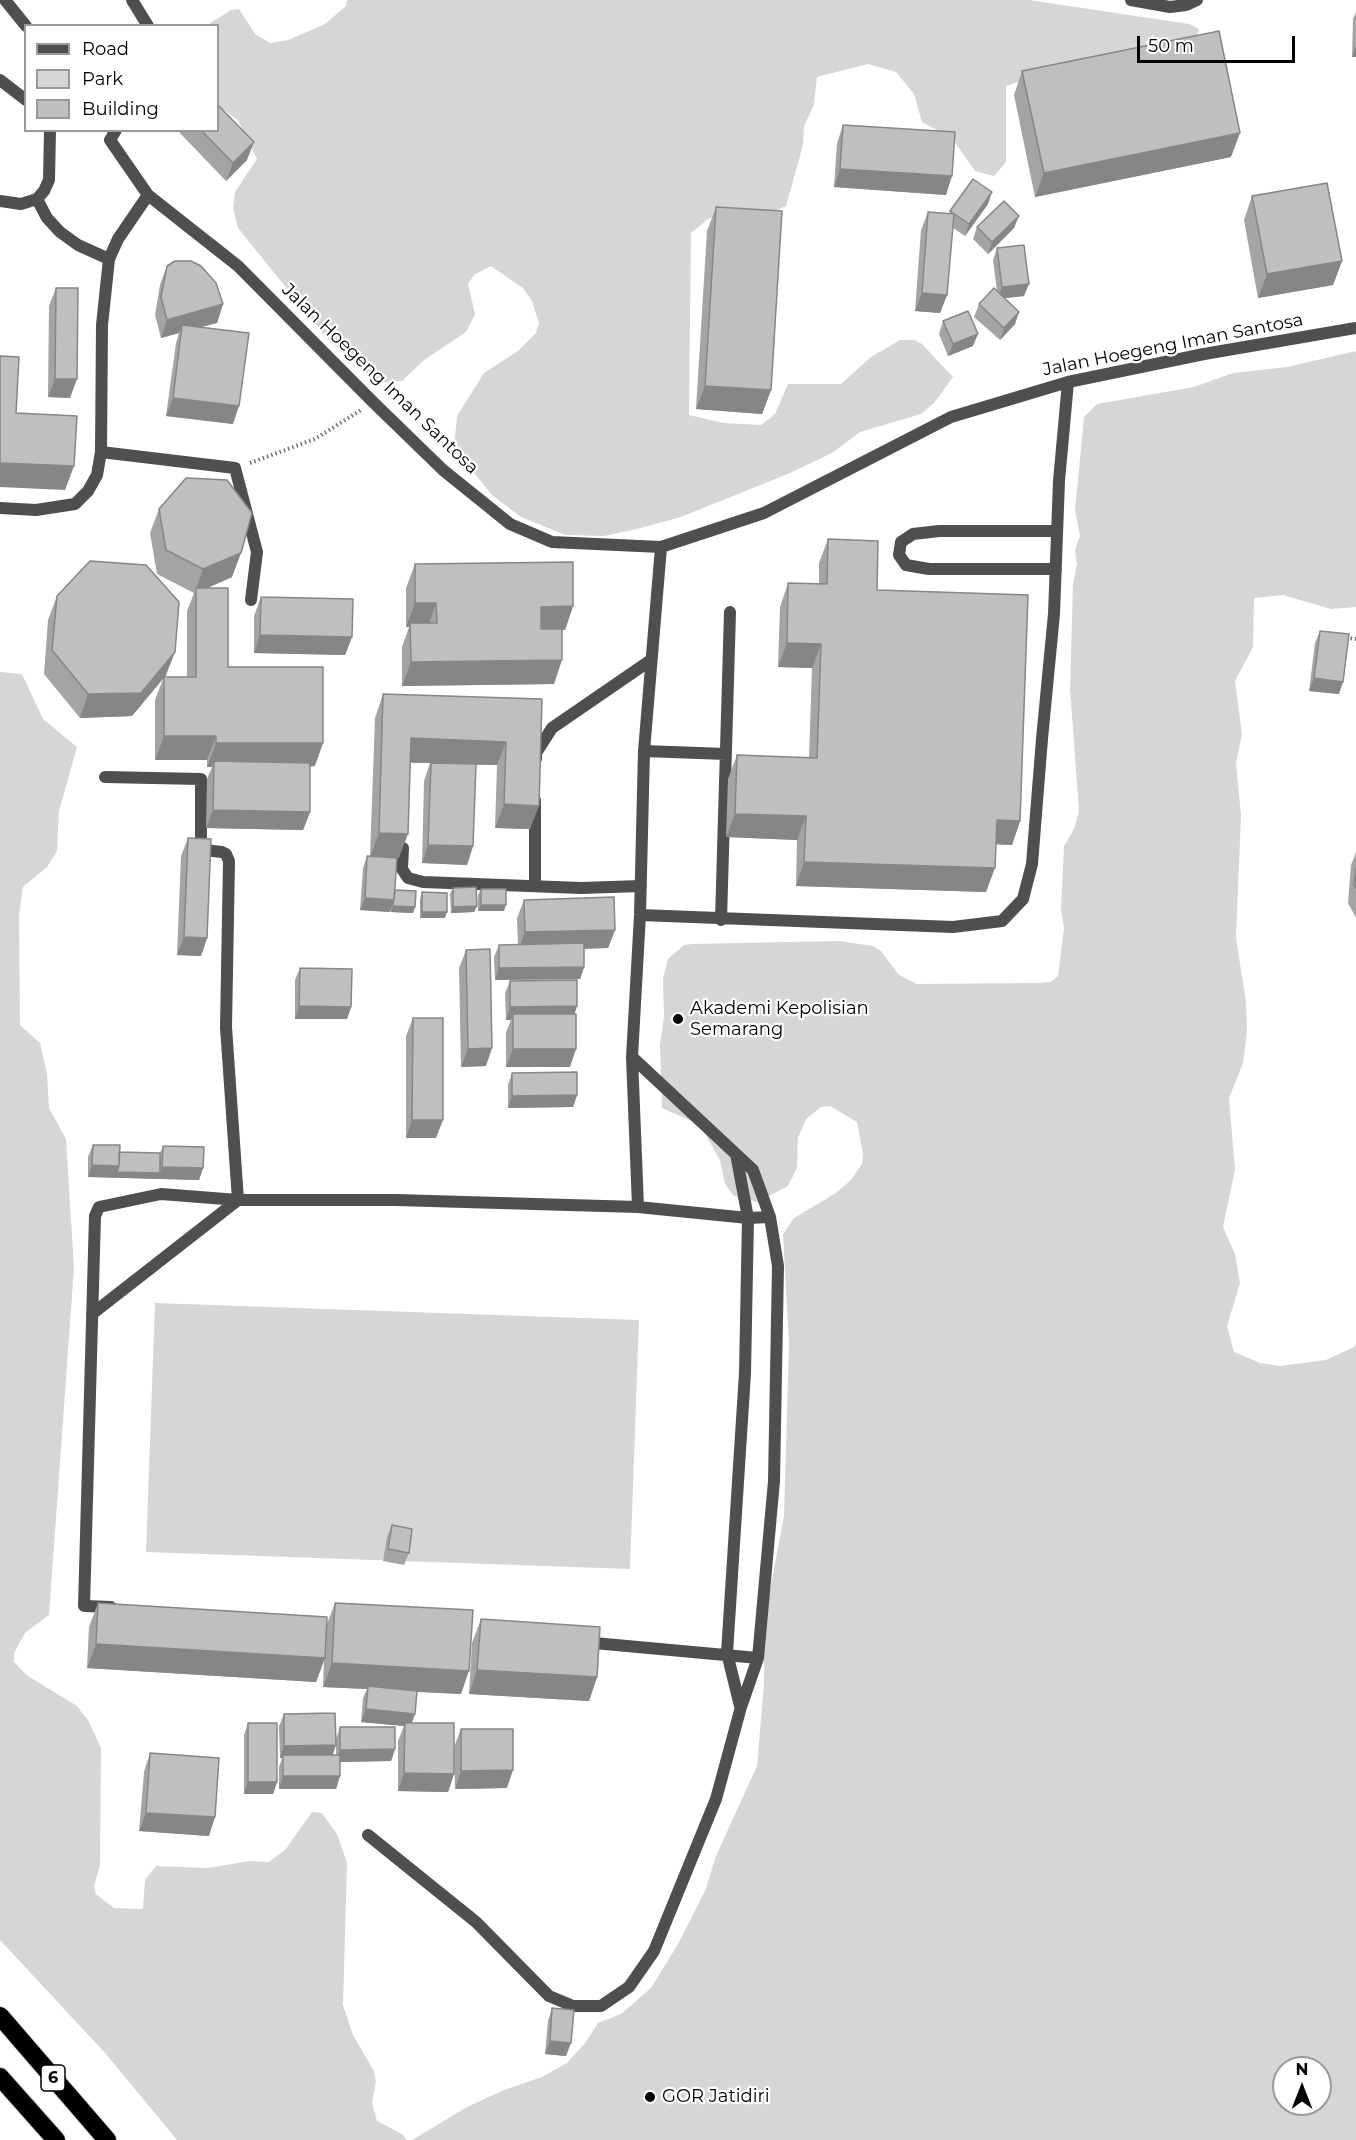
<!DOCTYPE html>
<html>
<head>
<meta charset="utf-8">
<style>
  body { margin:0 }
  #map { position:relative; width:1356px; height:2140px; overflow:hidden; background:#fff; font-family:Montserrat,sans-serif }
  canvas { display:block }
  .legend { position:absolute; left:24px; top:24px; width:195px; height:108px; box-sizing:border-box; background:#fff; border:2px solid #999; margin:0; padding:8px 10px; list-style:none; font-size:18px; color:#000 }
  .legend li { display:flex; align-items:center; gap:12px; height:30px }
  .legend b { width:30px; border:2px solid #999 }
  .north { position:absolute; left:1272px; top:2056px; width:60px; height:60px; box-sizing:border-box; background:#fff; border:2px solid #999; border-radius:50%; rotate:0deg; font-size:16px; font-weight:700; line-height:24px; text-align:center; color:#000 }
  .north::after { content:''; display:block; margin:auto; width:21px; height:27px; background:#000; clip-path:polygon(50% 0,100% 100%,50% 72%,0 100%) }
  .scale { position:absolute; left:1137px; top:36px; width:158px; height:27px; box-sizing:border-box; border:3px solid #000; border-top:0; padding-left:8px; font-size:18px; line-height:21px; white-space:nowrap; color:#000; -webkit-text-stroke:4px #fff; paint-order:stroke }
</style>
</head>
<body>
<div id="map">
<canvas width="1356" height="2140"></canvas>
<ul class="legend">
<li><b style="height:8px;background:#4f4f4f"></b>Road</li>
<li><b style="height:16px;background:#d6d6d6"></b>Park</li>
<li><b style="height:16px;background:#bfbfbf"></b>Building</li>
</ul>
<div class="north">N</div>
<div class="scale">50 m</div>
</div>
<script>
const context = document.querySelector('canvas').getContext('2d');
context.lineJoin = 'round';
function paint(path, color) {
  context.fillStyle = color;
  context.fill(path, 'evenodd');
}
function poly(rows) {
  const path = new Path2D();
  for (const r of rows) {
    path.moveTo(r[0], r[1]);
    for (let i = 2; i < r.length; i += 2) path.lineTo(r[i], r[i + 1]);
  }
  return path;
}
function stroke(path, color, width, dash) {
  context.strokeStyle = color;
  context.lineWidth = width;
  context.lineCap = dash ? 'butt' : 'round';
  context.setLineDash(dash || []);
  context.stroke(path);
}
function write(font, color, halo, rows, align = 'center') {
  context.font = font + ' Montserrat,sans-serif';
  context.lineWidth = 4.5;
  context.setLineDash([]);
  context.textBaseline = 'middle';
  context.strokeStyle = halo;
  context.fillStyle = color;
  for (const [text, x, y, turn = 0] of rows) {
    context.save();
    context.translate(x, y);
    context.rotate((+turn || 0) * Math.PI / 180);
    context.textAlign = isNaN(turn) ? turn : align;
    if (halo) context.strokeText(text, 0, 0);
    context.fillText(text, 0, 0);
    context.restore();
  }
}
const green = poly([
  [347,0,1029,0,1189,24,1199,29,1196,42,1048,72,1006,86,1006,162,994,176,975,171,952,138,922,122,914,94,896,72,868,64,817,77,814,105,804,126,803,145,786,206,768,214,727,214,708,219,691,233,689,415,724,423,761,425,775,414,788,384,841,384,871,357,900,340,914,340,922,344,953,377,934,403,921,414,860,432,832,453,790,473,681,517,633,530,604,536,565,535,521,517,492,495,454,448,457,416,484,373,518,351,536,333,539,323,532,301,523,288,491,266,474,275,468,284,475,314,466,332,424,360,402,381,377,383,326,337,238,228,233,208,235,192,257,159,238,120,218,106,218,26,206,26,231,10,239,9,255,34,270,43,288,40,325,24,346,6],
  [1356,351,1356,607,1331,609,1283,595,1254,598,1253,647,1235,681,1242,734,1236,763,1241,815,1236,938,1246,1002,1247,1032,1243,1063,1229,1098,1235,1170,1223,1227,1235,1254,1240,1283,1227,1326,1234,1352,1260,1363,1280,1366,1326,1360,1354,1347,1356,1344,1356,2140,412,2140,467,2107,504,2090,542,2077,567,2063,586,2042,598,2023,621,2014,651,1988,678,1944,705,1891,716,1856,757,1766,764,1683,764,1622,784,1516,789,1344,783,1234,794,1218,836,1193,851,1180,862,1164,863,1154,857,1122,830,1106,821,1107,806,1119,798,1138,797,1168,788,1186,757,1202,734,1196,725,1184,720,1160,700,1125,662,1108,660,1045,664,1016,663,978,668,959,684,945,692,944,839,941,873,946,881,951,899,975,917,984,1039,983,1051,982,1058,976,1064,928,1061,909,1064,846,1074,829,1079,811,1070,689,1073,584,1077,564,1075,550,1080,536,1075,510,1084,417,1097,404,1194,387,1233,373,1287,367],
  [1284,2068,1320,2068,1320,2104,1284,2104],
  [0,672,22,674,43,719,77,747,59,811,57,851,47,867,23,887,19,915,20,1025,40,1043,47,1074,49,1108,66,1139,74,1268,49,1615,25,1633,14,1653,14,1662,28,1676,77,1706,88,1720,101,1748,100,1865,94,1886,96,1894,114,1908,143,1909,145,1880,156,1866,207,1868,250,1861,269,1862,285,1850,312,1812,322,1813,337,1834,347,1863,343,2005,353,2035,374,2071,376,2081,372,2103,377,2121,402,2134,407,2140,177,2140,106,2054,0,1940],
  [155,1303,639,1320,630,1569,146,1552]
]);
const path = poly([
  [250,463,315,439,361,410],
  [1346,638,1356,639]
]);
const lane = poly([
  [5,0,26,26],
  [132,0,148,26],
  [0,80,26,100],
  [116,130,110,140,148,195,238,266,373,402,443,470,510,524,552,542,661,547,764,513,951,417,1068,382,1204,354,1356,328],
  [37,199,47,218,60,232,78,245,109,259],
  [0,201,21,204,37,199,44,191,49,180,50,130],
  [101,452,235,468,257,552,251,600],
  [0,508,36,510,75,504,88,491,97,475,101,452,102,325,109,259,118,239,148,195],
  [1056,569,929,569,906,565,899,555,901,542,913,534,939,531,1057,531],
  [644,751,726,754],
  [536,759,536,753,552,728,651,660],
  [535,800,535,886],
  [403,848,402,869,408,878,423,882,581,888,641,886],
  [640,915,953,927,1002,921,1023,899,1032,864,1042,739,1054,614,1059,481,1068,382],
  [721,920,730,612],
  [736,1154,748,1218,745,1373,727,1653,740,1706],
  [638,1207,632,1057,640,915,644,751,661,547],
  [92,1314,238,1200,226,1027,229,861,226,854,222,852,204,850,201,848,201,779,105,777],
  [111,1607,84,1606,95,1216,99,1207,161,1194,238,1200,396,1200,638,1207,748,1218,770,1217],
  [583,1642,758,1658],
  [368,1835,476,1922,549,1996,573,2006,601,2006,629,1987,654,1951,716,1799,741,1707,758,1658,774,1481,778,1266,770,1217,753,1170,632,1057]
]);
const street = poly([
  [1131,0,1170,7,1186,5,1197,0]
]);
const highway = poly([
  [0,2016,107,2140],
  [0,2077,56,2140]
]);
const wall = poly([
  [1356,12,1356,57,1352,57,1353,19],
  [1022,71,1231,157,1035,197,1014,95],
  [843,125,946,195,834,187,837,143],
  [177,130,218,130,247,160,226,181],
  [1252,196,1342,261,1333,285,1258,298,1244,220],
  [988,204,965,236,953,228,947,295,940,313,915,311,921,230,928,212,949,214,950,211],
  [716,207,771,390,762,414,696,409,707,231],
  [977,227,1014,228,988,254,973,239],
  [997,248,1024,296,1005,298,1015,324,1000,340,974,317,979,304,997,291,993,260],
  [167,266,223,304,217,323,201,327,233,424,166,416,176,343,179,333,161,338,155,315,160,285],
  [56,288,70,398,48,397,49,306],
  [943,321,973,346,948,356,939,334],
  [159,509,232,577,207,588,228,667,315,766,310,767,310,812,303,830,206,828,207,779,212,767,207,767,207,760,155,760,155,700,163,679,132,716,80,718,44,674,48,620,57,596,166,675,165,677,187,677,187,611,194,593,157,574,150,533],
  [828,539,877,590,1020,821,1012,845,996,844,986,892,796,886,797,840,726,837,728,779,737,755,809,758,812,668,778,667,780,607,788,583,819,584,819,563],
  [415,564,573,606,565,630,562,630,554,684,402,686,402,647,409,627,406,627,406,588],
  [261,597,352,637,345,655,254,653,254,616],
  [1320,631,1339,694,1309,691,1315,643],
  [383,694,542,699,530,829,495,828,497,765,476,765,473,846,467,865,422,863,424,781,430,763,410,763,399,858,396,858,395,890,415,907,413,913,391,912,391,909,390,912,360,910,363,868,367,856,370,856,375,718],
  [188,838,207,938,201,956,177,955,181,856],
  [1356,852,1356,918,1348,903,1351,865],
  [453,888,477,906,474,912,451,913,450,894],
  [481,889,504,911,478,911,478,895],
  [422,892,445,918,420,918,420,899],
  [524,900,615,930,608,948,584,949,584,967,580,979,495,980,494,957,499,945,518,945,517,918],
  [466,950,486,1066,461,1067,459,968],
  [300,968,351,1007,347,1019,295,1019,295,980],
  [510,981,577,1006,574,1014,570,1067,506,1067,506,1032,511,1020,506,1020,505,993],
  [413,1018,436,1138,406,1138,406,1036],
  [512,1073,577,1095,573,1107,508,1108,508,1085],
  [93,1145,119,1152,160,1153,163,1146,203,1168,199,1180,88,1177,88,1157],
  [392,1525,409,1553,404,1565,383,1561,387,1537],
  [98,1603,327,1624,335,1603,461,1694,417,1692,415,1714,412,1723,454,1774,448,1792,398,1791,398,1741,404,1726,361,1722,363,1698,367,1689,323,1687,324,1660,316,1682,87,1668,89,1627],
  [481,1619,597,1677,589,1701,469,1694,472,1643],
  [284,1714,336,1739,340,1727,395,1749,391,1761,340,1762,340,1776,336,1789,279,1789,279,1767,282,1758,280,1758,279,1726],
  [336,1745,336,1755,332,1755],
  [248,1723,277,1782,273,1794,244,1794,244,1735],
  [461,1729,507,1788,455,1789,454,1747],
  [150,1753,209,1836,139,1831,144,1772],
  [552,2008,566,2056,545,2054,548,2021]
]);
const shadedWall = poly([
  [1356,46,1356,57,1352,57],
  [1240,133,1231,157,1035,197,1044,173],
  [254,142,247,160,226,181,233,163],
  [840,169,952,176,946,195,834,187],
  [992,192,988,204,965,236,969,224],
  [1019,216,1014,228,988,254,992,242],
  [1342,261,1333,285,1258,298,1267,274],
  [1029,284,1024,296,998,299,1002,287],
  [922,293,947,295,940,313,915,311],
  [223,304,217,323,181,332,182,325,179,333,161,338,167,320],
  [1019,312,1015,324,1000,340,1004,328],
  [978,334,973,346,948,356,953,344],
  [55,379,77,379,70,398,48,397],
  [705,386,771,390,762,414,696,409],
  [173,398,239,406,233,424,166,416],
  [0,463,74,466,65,490,0,487],
  [241,553,232,577,196,593,196,589,203,569],
  [415,603,436,603,428,627,410,623,409,627,406,627],
  [573,606,565,630,532,631,541,607],
  [260,635,352,637,345,655,254,653],
  [787,643,821,644,812,668,778,667],
  [175,652,166,675,132,716,80,718,88,694],
  [562,660,554,684,402,686,411,662],
  [1314,678,1343,682,1339,694,1309,691],
  [164,736,216,736,207,760,155,760],
  [411,738,506,742,497,765,402,762],
  [216,743,323,743,315,766,214,767,214,761,212,767,207,767],
  [504,804,539,806,530,829,495,828],
  [213,810,310,812,303,830,206,828],
  [735,814,806,816,797,840,726,837],
  [997,820,1020,821,1012,845,988,844],
  [379,833,408,834,399,858,370,857],
  [428,845,473,846,467,865,422,863],
  [804,862,995,868,986,892,796,886],
  [365,898,394,900,390,912,360,910],
  [481,905,506,905,504,911,478,911],
  [393,906,415,907,413,913,391,912],
  [477,906,474,912,451,913,453,907],
  [422,912,447,912,445,918,420,918],
  [615,930,608,948,518,950,525,932],
  [184,937,207,938,201,956,177,955],
  [584,967,580,979,495,980,499,968],
  [299,1006,351,1007,347,1019,295,1019],
  [577,1006,573,1019,513,1014,511,1020,506,1020,510,1007],
  [492,1048,486,1066,461,1067,468,1049],
  [513,1049,576,1049,570,1067,506,1067],
  [577,1095,573,1107,508,1108,512,1096],
  [412,1120,443,1120,436,1138,406,1138],
  [92,1165,119,1166,160,1173,162,1167,203,1168,199,1180,88,1177],
  [96,1644,325,1658,316,1682,87,1668],
  [332,1663,469,1671,461,1694,368,1689,368,1686,367,1689,323,1687],
  [477,1670,597,1677,589,1701,469,1694],
  [366,1709,415,1714,410,1726,405,1723,404,1726,361,1722],
  [336,1745,332,1757,283,1755,282,1758,280,1758,284,1746],
  [395,1749,391,1761,336,1762,340,1750],
  [513,1770,507,1788,455,1789,461,1771],
  [404,1773,454,1774,448,1792,398,1791],
  [283,1776,340,1776,336,1789,279,1789],
  [248,1782,277,1782,273,1794,244,1794],
  [146,1813,215,1817,209,1836,139,1831],
  [550,2041,571,2043,566,2056,545,2054]
]);
const building = poly([
  [1219,31,1240,133,1044,173,1022,71,1219,31],
  [218,105,254,142,233,163,201,130,218,130,218,105],
  [843,125,955,132,952,176,840,169,843,125],
  [973,179,992,192,969,224,950,211,973,179],
  [1327,183,1342,261,1267,274,1252,196,1327,183],
  [1004,201,1019,216,992,242,977,227,1004,201],
  [716,207,782,211,771,390,705,386,716,207],
  [928,212,954,214,947,295,922,293,928,212],
  [1024,245,1029,284,1002,287,997,248,1024,245],
  [175,261,191,261,201,266,216,283,223,304,167,320,161,297,167,266,175,261],
  [56,288,78,288,77,379,55,379,56,288],
  [994,288,1019,312,1004,328,979,304,994,288],
  [968,311,978,334,953,344,943,321,968,311],
  [182,325,249,333,239,406,173,398,182,325],
  [0,356,19,357,16,413,77,416,74,466,0,463,0,356],
  [186,478,227,480,252,513,241,553,203,569,166,550,159,509,186,478],
  [828,539,878,541,877,590,1028,595,1020,821,997,820,995,868,804,862,806,816,735,814,737,755,817,758,821,644,787,643,788,583,827,584,828,539],
  [90,561,146,565,179,602,175,652,141,693,88,694,52,650,57,596,90,561],
  [573,562,573,606,541,607,541,629,562,629,562,660,411,662,410,623,437,623,436,603,415,603,415,564,573,562],
  [196,588,228,588,228,667,323,667,323,743,216,743,216,736,164,736,164,677,196,677,196,588],
  [261,597,353,599,352,637,260,635,261,597],
  [1320,631,1349,634,1343,682,1314,678,1320,631],
  [383,694,542,699,539,806,504,804,506,742,411,738,408,834,379,833,383,694],
  [214,761,310,763,310,812,213,810,214,761],
  [431,763,476,764,473,846,428,845,431,763],
  [188,838,211,839,207,938,184,937,188,838],
  [367,856,397,858,394,900,365,898,367,856],
  [1356,868,1356,888,1354,885,1356,868],
  [476,887,477,906,453,907,453,888,476,887],
  [481,889,506,889,506,905,481,905,481,889],
  [395,890,416,891,415,907,393,906,395,890],
  [422,892,447,893,447,912,422,912,422,892],
  [614,897,615,930,525,932,524,900,614,897],
  [584,943,584,967,499,968,499,945,584,943],
  [490,949,492,1048,468,1049,466,950,490,949],
  [300,968,352,969,351,1007,299,1006,300,968],
  [577,980,577,1006,510,1007,510,981,577,980],
  [513,1014,576,1014,576,1049,513,1049,513,1014],
  [413,1018,443,1018,443,1120,412,1120,413,1018],
  [577,1072,577,1095,512,1096,512,1073,577,1072],
  [93,1145,120,1145,119,1166,92,1165,93,1145],
  [163,1146,204,1147,203,1168,162,1167,163,1146],
  [119,1152,160,1153,160,1173,117,1172,119,1166,119,1152],
  [392,1525,412,1529,409,1553,388,1549,392,1525],
  [98,1603,327,1617,325,1658,96,1644,98,1603],
  [335,1603,473,1610,469,1671,332,1663,335,1603],
  [481,1619,600,1627,597,1677,477,1670,481,1619],
  [368,1686,417,1691,415,1714,366,1709,368,1686],
  [335,1713,336,1745,284,1746,284,1714,335,1713],
  [248,1723,277,1723,277,1782,248,1782,248,1723],
  [405,1723,454,1723,454,1774,404,1773,405,1723],
  [340,1727,395,1727,395,1749,340,1750,340,1727],
  [461,1729,513,1729,513,1770,461,1771,461,1729],
  [150,1753,219,1758,215,1817,146,1813,150,1753],
  [283,1755,340,1755,340,1776,283,1776,283,1755],
  [552,2008,574,2010,571,2043,550,2041,552,2008]
]);
const markers = [
  [678,1019,6,"#000"],
  [650,2097,6,"#000"]
];
const shields = [
  [53,2078,24]
];
const shieldNames = [
  ["6",53,2078]
];
const streetNames = [
  ["Jalan Hoegeng Iman Santosa",1173,345,-11],
  ["Jalan Hoegeng Iman Santosa",380,379,44]
];
const poiNames = [
  ["Akademi Kepolisian",690,1009],
  ["Semarang",690,1030],
  ["GOR Jatidiri",662,2097]
];
paint(green, '#d6d6d6');
stroke(highway, '#dbdbdb', 20);
stroke(path, '#717171', 4, [1.5, 3]);
stroke(lane, '#4f4f4f', 12);
stroke(street, '#4f4f4f', 12);
stroke(highway, '#000', 18);
paint(wall, '#a4a4a4');
paint(shadedWall, '#868686');
paint(building, '#bfbfbf');
stroke(building, '#868686', 1.5);
for (const [x, y, r, color] of markers) {
  const dot = new Path2D();
  dot.arc(x, y, r, 0, 2 * Math.PI);
  context.fillStyle = color;
  context.fill(dot);
  stroke(dot, '#fff', 2);
}
for (const [x, y, w] of shields) {
  const box = new Path2D();
  box.roundRect(x - w / 2, y - 13, w, 26, 4.5);
  context.fillStyle = '#fff';
  context.fill(box);
  stroke(box, '#000', 1.5);
}
write('bold 16px', '#000', null, shieldNames);
write('18px', '#000', '#fff', streetNames);
write('18px', '#000', '#fff', poiNames, 'left');
</script>
</body>
</html>
